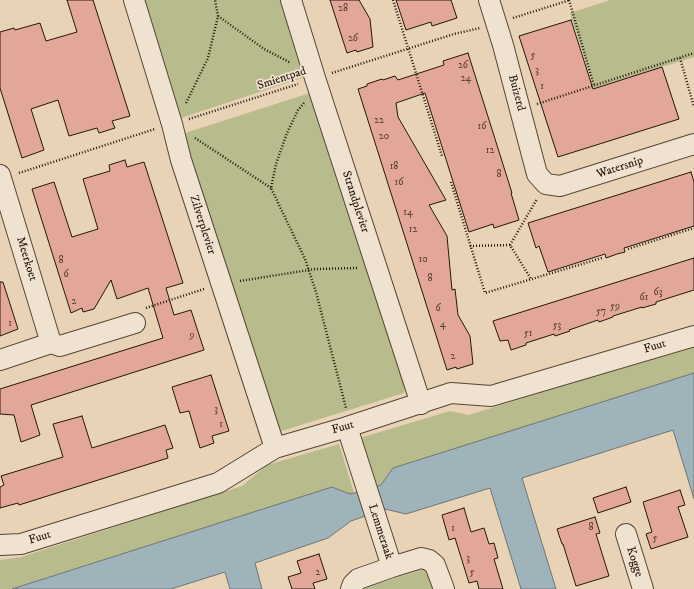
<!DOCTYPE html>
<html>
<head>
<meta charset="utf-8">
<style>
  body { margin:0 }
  canvas { display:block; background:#e8d3b6 }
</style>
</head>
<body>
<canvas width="694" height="589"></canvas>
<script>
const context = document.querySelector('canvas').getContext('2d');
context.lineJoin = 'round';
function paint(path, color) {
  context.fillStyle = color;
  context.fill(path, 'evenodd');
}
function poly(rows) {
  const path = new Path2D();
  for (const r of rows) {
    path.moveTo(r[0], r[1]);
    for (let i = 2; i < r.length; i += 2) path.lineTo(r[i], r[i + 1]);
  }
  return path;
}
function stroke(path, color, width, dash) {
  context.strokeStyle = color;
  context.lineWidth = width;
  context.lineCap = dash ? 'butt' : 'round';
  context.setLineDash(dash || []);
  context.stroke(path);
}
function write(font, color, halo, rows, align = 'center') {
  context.font = font + ' "IM FELL DW Pica",serif';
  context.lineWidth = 3.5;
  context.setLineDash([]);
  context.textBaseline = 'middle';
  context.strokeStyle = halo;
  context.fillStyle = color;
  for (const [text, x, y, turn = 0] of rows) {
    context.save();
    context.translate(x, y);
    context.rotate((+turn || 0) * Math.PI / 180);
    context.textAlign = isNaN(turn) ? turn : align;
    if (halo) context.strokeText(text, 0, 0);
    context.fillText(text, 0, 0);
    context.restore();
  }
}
const green = poly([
  [140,0,284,0,308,76,178,119],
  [610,0,694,0,694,57,594,88,570,13],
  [313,92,405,385,404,393,278,432,182,134],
  [694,344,694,373,393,468,381,485,375,486,360,438,450,411,469,415],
  [339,444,354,493,350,494,332,487,12,589,0,589,0,560,21,557,242,486,267,465],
  [430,567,437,589,361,589]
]);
const water = poly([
  [694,373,694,499,673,430,522,478,556,589,521,589,490,488,406,514,385,509,351,521,328,538,255,563,262,589,230,589,225,572,171,589,12,589,332,487,350,494,354,493,381,485,393,468,694,373]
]);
const building = poly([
  [67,0,93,0,130,116,112,121,115,128,99,133,97,128,69,136,58,100,31,109,44,150,22,158,0,88,0,32,14,28,15,30,40,23,46,41,77,32,67,0],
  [330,0,359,0,370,19,373,47,357,52,356,50,347,53,330,0],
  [396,0,451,0,457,18,432,26,431,22,406,30,396,0],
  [571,20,593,89,662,67,679,119,558,157,519,36,571,20],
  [468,53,512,193,511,193,519,220,494,228,493,224,469,232,425,93,396,103,398,117,446,200,429,205,447,236,452,290,455,289,458,315,470,336,473,364,457,369,456,367,447,370,358,89,367,86,367,84,382,79,383,80,395,76,398,80,444,65,443,61,468,53],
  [125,160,127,167,144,162,183,283,166,288,174,315,191,310,204,350,31,405,40,435,21,442,14,415,0,414,0,389,163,338,148,288,117,299,111,280,94,309,83,312,82,308,71,313,32,189,54,182,72,237,98,229,83,179,110,171,109,165,125,160],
  [691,172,694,182,694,226,624,248,625,252,617,254,606,258,605,254,548,272,539,246,536,248,528,223,691,172],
  [694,258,694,290,656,302,656,304,642,308,642,307,613,316,613,317,599,322,598,320,569,330,570,331,555,336,554,334,526,343,526,345,511,350,508,340,500,341,493,321,694,258],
  [0,282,3,282,18,329,0,336,0,282],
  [211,375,229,431,212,436,214,443,200,448,189,411,180,413,172,387,211,375],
  [82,416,92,448,165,425,173,448,166,450,168,458,19,505,18,503,0,508,0,487,4,485,1,476,63,457,53,424,82,416],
  [626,487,631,502,598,513,593,498,626,487],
  [680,490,685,505,678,507,688,537,651,549,646,534,652,532,643,502,680,490],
  [464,508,471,532,484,528,489,544,494,543,498,558,494,559,503,589,479,589,477,581,469,583,455,538,449,540,442,515,464,508],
  [595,517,600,533,596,534,609,576,576,586,563,544,562,544,557,529,595,517],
  [319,554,327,579,313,583,315,589,292,589,288,577,301,573,297,561,319,554]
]);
const path = poly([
  [393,0,442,156],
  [569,0,594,86],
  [218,16,264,49,291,63],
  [513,18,570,0],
  [680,58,694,107],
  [332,73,454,34,480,28],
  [186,103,208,58,218,16,215,0],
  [304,103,298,110,287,133,276,164,271,188,305,259,316,292,346,408],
  [537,104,694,53],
  [189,119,298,84],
  [195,138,271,188],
  [19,173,155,129],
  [451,182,485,293,602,258],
  [510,245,537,199],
  [470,246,510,245,531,279],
  [628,249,694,228],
  [240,281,315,269,358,268],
  [146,308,204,289]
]);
const minor = poly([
  [134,0,172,124,181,160,275,448],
  [291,0,315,78,421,404],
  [489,0,503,45,537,174,546,184,560,186,694,144],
  [0,175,51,343],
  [0,360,51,343,60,346,135,323],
  [347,427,392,567,421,558,429,560,435,565,444,589],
  [626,534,643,589],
  [0,545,21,544,218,483,275,448,347,427,451,393,491,396,694,336],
  [351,589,353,584,358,579,392,567]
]);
const numberNames = [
  ["28",343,9],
  ["26",353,39],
  ["5",533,56],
  ["26",463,66],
  ["3",537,71],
  ["24",466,79],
  ["1",542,87],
  ["22",379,121],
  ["16",482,127],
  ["20",384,137],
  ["12",490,151],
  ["18",394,167],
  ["8",499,175],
  ["16",399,183],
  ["14",408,213],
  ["12",413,230],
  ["10",423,260],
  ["8",61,261],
  ["6",66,275],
  ["8",430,279],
  ["63",658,293],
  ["61",644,298],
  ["2",74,302],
  ["59",615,307],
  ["6",438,309],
  ["57",601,312],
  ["1",10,324],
  ["4",443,325],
  ["53",557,326],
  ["51",528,334],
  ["9",192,336],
  ["2",453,357],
  ["3",216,410],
  ["1",221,425],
  ["8",591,528],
  ["1",453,529],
  ["5",655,539],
  ["3",468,559],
  ["2",318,573],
  ["5",472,573]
];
const streetNames = [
  ["Smientpad",282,79,-18],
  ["Buizerd",516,93,75],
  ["Watersnip",620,168,-18],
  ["Strandplevier",355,202,72],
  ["Zilverplevier",202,225,72],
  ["Meerkoet",26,259,73],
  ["Fuut",655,347,-17],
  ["Fuut",343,428,-16],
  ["Lemmeraak",380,532,72],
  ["Fuut",40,538,-17],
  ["Kogge",634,562,73]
];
paint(green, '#b8bc8c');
paint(water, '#9eb4ba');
stroke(water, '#6d7574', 1);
paint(building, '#e2a798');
stroke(building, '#24170c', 1);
stroke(minor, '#554636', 22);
stroke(path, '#24170c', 2.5, [1, 2]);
stroke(minor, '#f0e2d0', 20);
write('10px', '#543b2f', null, numberNames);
write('12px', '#24170c', '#f0e2d0', streetNames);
</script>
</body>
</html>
